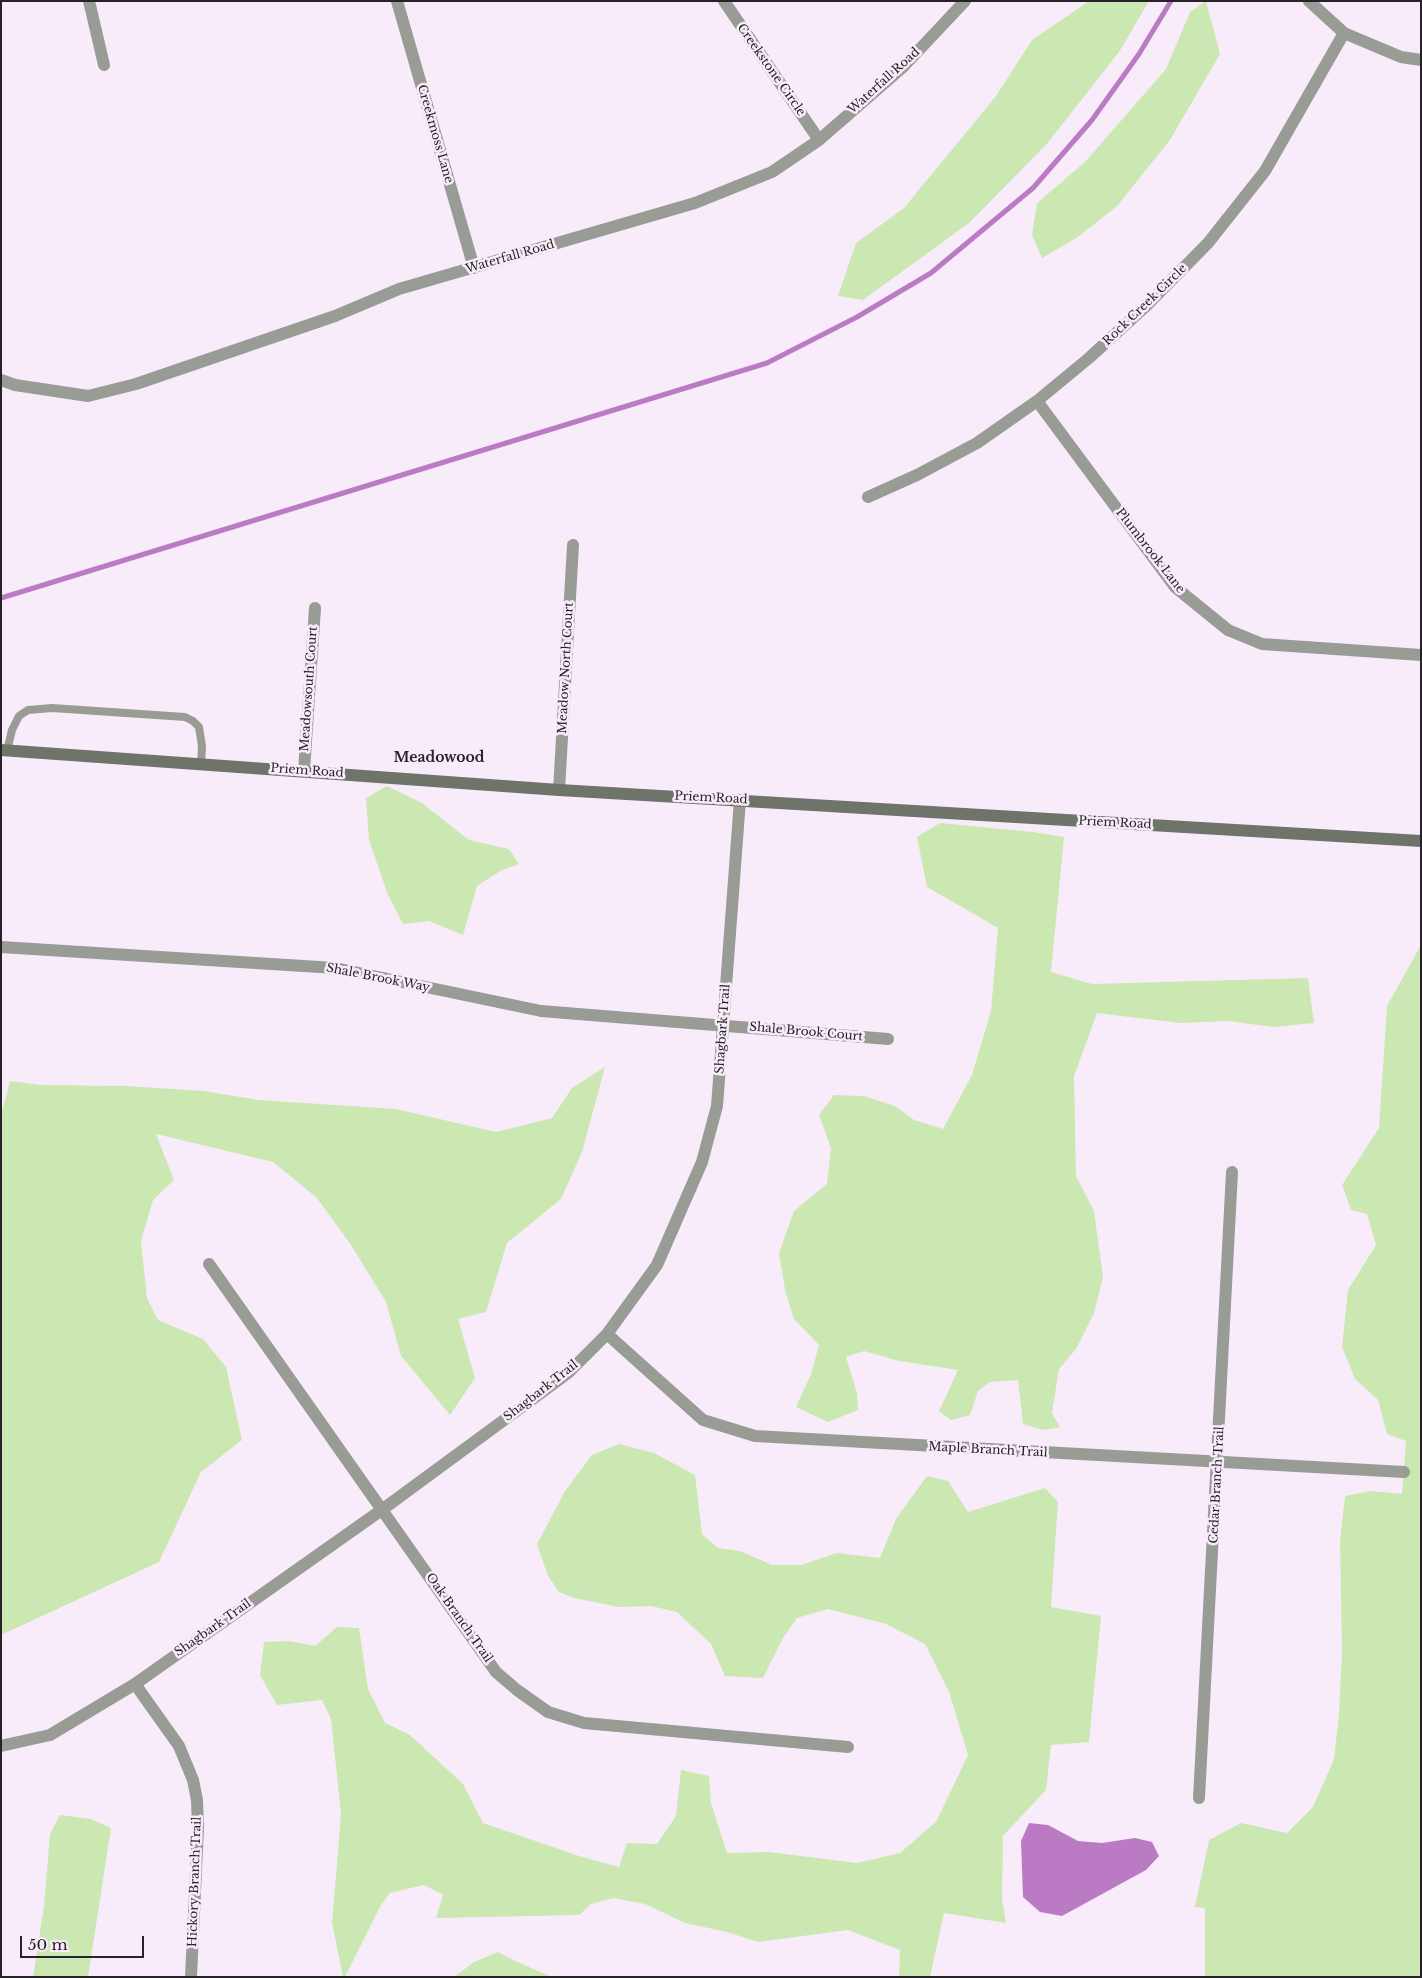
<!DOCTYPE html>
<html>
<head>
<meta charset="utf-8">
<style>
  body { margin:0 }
  #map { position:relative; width:1422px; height:1978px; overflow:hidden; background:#f9ecfa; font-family:"Libre Baskerville",serif }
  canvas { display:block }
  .frame { position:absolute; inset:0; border:2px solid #262227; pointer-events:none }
  .scale { position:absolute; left:20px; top:1936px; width:124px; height:22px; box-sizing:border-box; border:2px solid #262227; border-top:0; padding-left:6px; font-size:15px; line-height:18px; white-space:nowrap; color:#262227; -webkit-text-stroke:4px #f9ecfa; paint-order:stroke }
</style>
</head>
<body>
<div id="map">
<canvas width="1422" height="1978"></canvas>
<div class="frame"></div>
<div class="scale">50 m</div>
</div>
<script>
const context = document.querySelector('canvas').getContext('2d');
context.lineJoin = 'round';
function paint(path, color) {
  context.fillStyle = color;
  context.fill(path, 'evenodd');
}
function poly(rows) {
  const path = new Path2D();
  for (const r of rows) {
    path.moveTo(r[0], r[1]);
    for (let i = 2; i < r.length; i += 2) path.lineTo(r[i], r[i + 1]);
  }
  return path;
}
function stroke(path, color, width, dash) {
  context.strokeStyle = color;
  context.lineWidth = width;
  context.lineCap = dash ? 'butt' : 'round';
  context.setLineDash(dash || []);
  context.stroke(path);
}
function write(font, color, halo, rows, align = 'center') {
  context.font = font + ' "Libre Baskerville",serif';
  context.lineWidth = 5;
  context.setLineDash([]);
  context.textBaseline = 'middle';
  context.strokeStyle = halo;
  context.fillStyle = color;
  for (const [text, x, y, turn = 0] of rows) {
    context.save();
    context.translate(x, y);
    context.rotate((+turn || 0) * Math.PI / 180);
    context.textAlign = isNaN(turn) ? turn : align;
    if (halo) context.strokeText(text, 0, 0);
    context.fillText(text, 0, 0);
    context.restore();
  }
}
const green = poly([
  [1089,1,1149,1,1119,52,1046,145,969,223,863,300,838,296,856,243,904,208,996,96,1032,40],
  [1206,1,1220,54,1170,140,1117,206,1078,237,1042,258,1032,235,1037,203,1085,162,1166,69,1190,12],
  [387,786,422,803,469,840,509,849,519,864,502,870,477,886,463,935,429,921,403,924,388,895,369,840,366,798],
  [940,823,1033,832,1064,837,1051,972,1092,984,1308,978,1314,1023,1273,1027,1228,1021,1180,1023,1097,1013,1074,1076,1076,1176,1094,1211,1103,1278,1094,1313,1076,1349,1059,1369,1052,1413,1060,1427,1043,1430,1023,1424,1018,1380,990,1382,978,1391,970,1415,951,1420,939,1411,958,1370,899,1361,864,1351,846,1357,857,1393,858,1410,828,1422,796,1407,811,1374,819,1345,794,1319,785,1290,779,1253,794,1211,827,1184,831,1148,819,1115,834,1095,864,1096,895,1106,914,1120,943,1129,972,1075,991,1011,998,928,927,887,917,837],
  [1421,945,1421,1977,1205,1977,1205,1908,1195,1907,1209,1840,1241,1823,1287,1833,1313,1807,1334,1759,1339,1714,1342,1652,1340,1541,1345,1496,1371,1491,1402,1494,1406,1441,1387,1434,1378,1400,1355,1379,1342,1347,1348,1290,1376,1245,1367,1214,1351,1210,1342,1185,1379,1128,1387,1006],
  [605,1067,582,1152,561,1199,507,1243,486,1312,458,1319,475,1378,450,1415,401,1356,386,1302,351,1245,317,1198,273,1162,156,1134,174,1180,153,1200,141,1241,147,1298,158,1320,203,1339,226,1367,242,1440,201,1472,159,1562,1,1635,1,1116,10,1081,41,1085,127,1086,204,1091,259,1100,396,1109,496,1132,552,1118,572,1088],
  [619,1444,654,1453,695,1475,702,1534,718,1548,740,1551,772,1565,801,1565,837,1553,880,1558,896,1519,927,1476,948,1481,968,1512,1045,1488,1058,1502,1051,1607,1101,1616,1089,1742,1051,1745,1046,1790,1003,1836,1002,1899,1006,1923,944,1913,930,1977,899,1977,900,1950,848,1930,758,1942,727,1932,685,1923,645,1904,613,1898,591,1904,579,1915,436,1918,443,1895,424,1885,390,1893,381,1905,345,1977,343,1977,332,1923,341,1814,331,1719,322,1700,277,1705,260,1675,264,1642,289,1641,315,1646,337,1627,359,1628,368,1689,385,1723,410,1735,463,1784,483,1823,579,1856,619,1867,627,1843,657,1844,676,1816,681,1770,709,1776,711,1803,727,1853,769,1852,857,1863,900,1853,936,1822,968,1755,949,1692,925,1644,886,1624,828,1609,797,1618,783,1638,763,1678,725,1676,711,1644,677,1612,651,1606,619,1607,574,1598,559,1592,548,1576,537,1544,565,1491,592,1455],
  [60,1815,91,1819,111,1828,88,1977,33,1977,44,1906,50,1834],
  [498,1952,513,1960,552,1977,454,1977,474,1962]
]);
const water = poly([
  [1029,1823,1048,1825,1078,1841,1102,1843,1135,1838,1152,1842,1159,1856,1146,1870,1062,1916,1040,1912,1023,1897,1021,1841]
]);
const stream = poly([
  [1,598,767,363,857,317,931,273,1033,188,1092,120,1139,54,1171,1]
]);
const lane = poly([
  [7,751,12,730,19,716,28,710,52,708,185,717,193,721,199,727,202,746,201,764]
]);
const street = poly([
  [89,1,104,65],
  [397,1,474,268],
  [724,1,819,140],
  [1309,1,1344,33,1401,57,1421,60],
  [1,380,15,385,88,396,136,384,335,316,399,289,695,203,772,172,819,140,903,67,965,1],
  [1037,401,1175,587,1228,630,1262,644,1421,655],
  [868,497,917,475,977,443,1037,401,1089,358,1147,305,1208,243,1265,171,1344,33],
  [304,771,315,608],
  [559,790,573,545],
  [1,947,335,968,541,1011,888,1039],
  [209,1264,496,1672,517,1690,548,1712,584,1723,848,1747],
  [607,1334,703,1420,755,1436,1404,1472],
  [135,1684,179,1746,193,1780,197,1800,198,1828,191,1977],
  [1,1746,50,1735,135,1684,383,1509,568,1373,607,1334,657,1265,702,1162,717,1106,740,800],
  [1199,1798,1232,1172]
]);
const secondary = poly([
  [1,750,559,790,1421,841]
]);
const streetNames = [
  ["Creekstone Circle",771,70,55],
  ["Waterfall Road",884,81,-42],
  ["Creekmoss Lane",435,134,74],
  ["Waterfall Road",510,257,-16],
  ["Rock Creek Circle",1145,305,-44],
  ["Plumbrook Lane",1150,551,52],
  ["Meadow North Court",566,668,-87],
  ["Meadowsouth Court",309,689,-86],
  ["Priem Road",307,771,4],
  ["Priem Road",711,798,3],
  ["Priem Road",1115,823,3],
  ["Shale Brook Way",378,978,11],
  ["Shagbark Trail",723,1029,-86],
  ["Shale Brook Court",806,1032,5],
  ["Shagbark Trail",541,1391,-38],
  ["Maple Branch Trail",988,1450,3],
  ["Cedar Branch Trail",1217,1485,-87],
  ["Oak Branch Trail",459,1618,55],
  ["Shagbark Trail",213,1628,-35],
  ["Hickory Branch Trail",195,1882,-88]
];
const neighbourhoodNames = [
  ["Meadowood",439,758]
];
paint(green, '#cbe8b2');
paint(water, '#ba7bc4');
stroke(stream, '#ba7bc4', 5);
stroke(lane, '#989c95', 8);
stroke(street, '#989c95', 12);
stroke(secondary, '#6e746a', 12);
write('12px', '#262227', '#f9ecfa', streetNames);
write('bold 14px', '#262227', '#f9ecfa', neighbourhoodNames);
</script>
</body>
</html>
